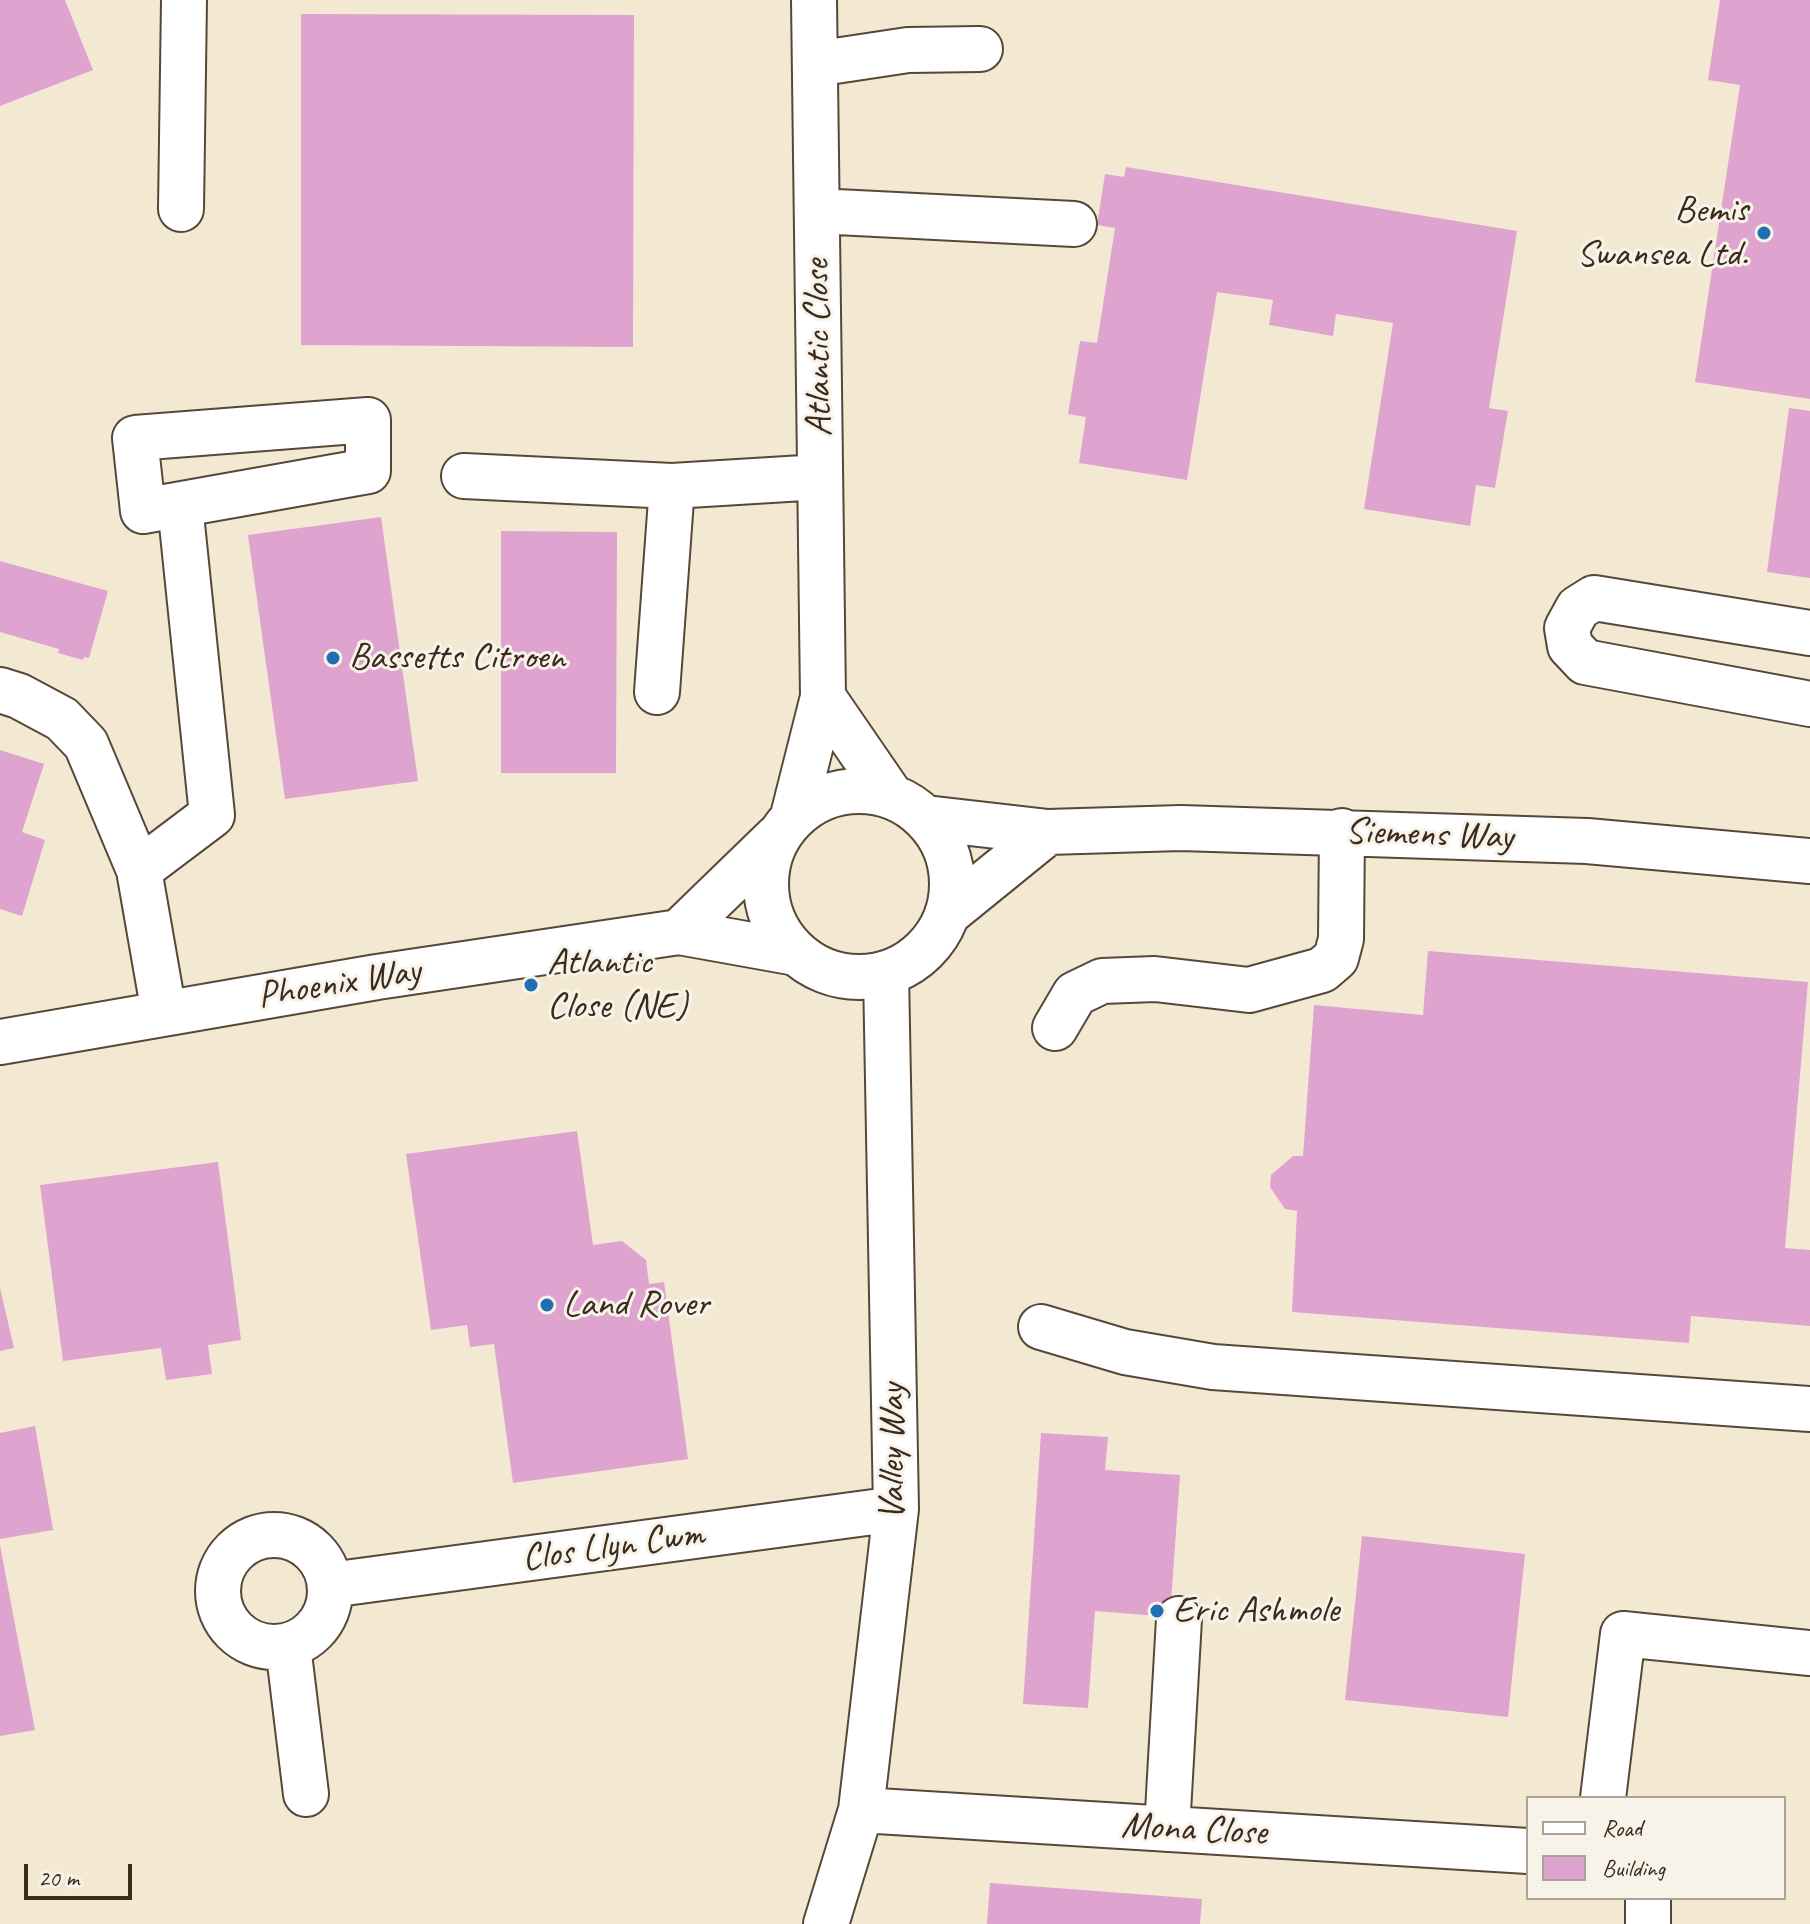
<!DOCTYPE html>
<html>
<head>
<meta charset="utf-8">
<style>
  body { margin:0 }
  #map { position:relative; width:1810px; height:1924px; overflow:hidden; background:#f3e9d3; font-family:Caveat,sans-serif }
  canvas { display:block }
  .legend { position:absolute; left:1526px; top:1796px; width:260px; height:104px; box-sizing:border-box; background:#f7f3e8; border:2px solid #aca397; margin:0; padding:10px 14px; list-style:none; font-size:24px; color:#3b2a1e }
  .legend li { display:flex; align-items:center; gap:16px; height:40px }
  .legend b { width:40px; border:2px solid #aca397 }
  .scale { position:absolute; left:24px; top:1864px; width:108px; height:36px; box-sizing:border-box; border:4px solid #3b2a1e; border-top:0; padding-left:10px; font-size:24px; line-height:28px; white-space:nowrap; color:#3b2a1e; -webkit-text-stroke:6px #f7f3e8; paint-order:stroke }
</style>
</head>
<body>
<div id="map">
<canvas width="1810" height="1924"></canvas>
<ul class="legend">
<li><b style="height:10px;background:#fff"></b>Road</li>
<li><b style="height:22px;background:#dfa3cf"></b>Building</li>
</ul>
<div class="scale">20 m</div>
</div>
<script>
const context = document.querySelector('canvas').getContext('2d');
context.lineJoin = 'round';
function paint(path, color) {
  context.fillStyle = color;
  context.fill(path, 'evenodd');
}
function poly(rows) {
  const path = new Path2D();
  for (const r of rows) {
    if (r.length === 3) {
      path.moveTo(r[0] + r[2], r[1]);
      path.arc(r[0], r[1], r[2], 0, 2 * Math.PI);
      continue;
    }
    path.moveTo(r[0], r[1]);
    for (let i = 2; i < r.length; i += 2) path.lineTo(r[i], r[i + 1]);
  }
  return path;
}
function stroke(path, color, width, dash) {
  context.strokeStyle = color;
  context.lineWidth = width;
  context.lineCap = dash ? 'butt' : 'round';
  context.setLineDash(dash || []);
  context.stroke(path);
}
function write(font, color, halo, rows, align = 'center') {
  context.font = font + ' Caveat,sans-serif';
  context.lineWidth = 6;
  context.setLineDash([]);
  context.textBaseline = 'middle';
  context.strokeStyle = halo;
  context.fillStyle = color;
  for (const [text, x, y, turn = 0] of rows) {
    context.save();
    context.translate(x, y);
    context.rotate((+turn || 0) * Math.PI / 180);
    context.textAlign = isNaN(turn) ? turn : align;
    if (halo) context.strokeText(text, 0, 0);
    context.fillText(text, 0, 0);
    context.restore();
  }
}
const building = poly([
  [0,0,65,0,93,70,0,106],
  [1720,0,1810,0,1810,399,1695,382,1740,85,1708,80],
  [301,14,634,15,633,347,301,345],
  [1126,167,1517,231,1489,408,1508,411,1495,488,1476,485,1470,526,1364,509,1393,323,1336,314,1333,336,1269,325,1273,300,1217,292,1187,480,1079,463,1086,417,1068,414,1080,341,1097,343,1115,228,1097,225,1105,174,1124,177],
  [1789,408,1810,411,1810,578,1767,572],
  [381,517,418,781,285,799,248,535],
  [501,531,617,532,616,773,501,773],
  [0,561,108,591,89,658,84,657,83,660,58,653,59,649,0,632],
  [0,750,44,764,22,832,45,840,22,916,0,909],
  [1428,951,1808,982,1785,1248,1810,1250,1810,1326,1691,1316,1689,1343,1292,1312,1297,1211,1285,1209,1270,1187,1271,1175,1293,1156,1303,1156,1314,1005,1423,1015],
  [577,1131,593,1245,622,1241,646,1260,649,1284,664,1282,688,1459,513,1483,494,1344,470,1347,467,1325,431,1330,406,1154],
  [218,1162,241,1340,208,1345,212,1374,166,1380,161,1348,63,1361,40,1185],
  [0,1288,14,1348,0,1351],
  [35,1426,53,1530,0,1539,0,1433],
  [1041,1433,1108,1437,1105,1470,1180,1475,1170,1617,1095,1611,1088,1708,1023,1704],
  [1362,1536,1525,1554,1508,1717,1345,1700],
  [0,1545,35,1730,0,1736],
  [990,1883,1202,1899,1200,1924,987,1924]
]);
const minor = poly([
  [815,64,908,50,980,49],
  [181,209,184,0],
  [817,211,1074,224],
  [368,420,368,471,143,511,135,438,368,420],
  [464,476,672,486,820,477],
  [1810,633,1594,598,1578,608,1567,628,1570,646,1585,662,1810,704],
  [0,690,19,696,62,719,86,744,139,870,164,1013],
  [657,692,672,486],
  [823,697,891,796],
  [859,884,93],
  [793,816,823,697,814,0],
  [926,818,1048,832,1181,828,1587,841,1810,861],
  [139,870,212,815,180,505],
  [947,914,1048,832],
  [679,932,777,837],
  [1055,1028,1075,994,1102,981,1155,979,1249,990,1322,970,1336,958,1341,939,1342,831],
  [0,1042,377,977,679,932,796,953],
  [1041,1327,1125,1352,1213,1367,1810,1409],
  [274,1591,56],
  [330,1585,896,1509],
  [288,1646,306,1794],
  [1603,1798,1623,1634,1810,1653],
  [861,1810,1528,1851],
  [1167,1829,1179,1619],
  [826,1924,861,1810,896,1509,886,973],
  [1648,1924,1648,1898]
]);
const markers = [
  [1764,233,8,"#1f6fb2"],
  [333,658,8,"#1f6fb2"],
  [531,985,8,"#1f6fb2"],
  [547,1305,8,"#1f6fb2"],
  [1157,1611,8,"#1f6fb2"]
];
const poiNames = [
  ["Bemis",1748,211,"right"],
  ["Swansea Ltd.",1748,255,"right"],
  ["Bassetts Citroen",349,658],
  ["Atlantic",547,963],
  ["Close (NE)",547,1007],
  ["Land Rover",563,1305],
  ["Eric Ashmole",1173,1611]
];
const streetNames = [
  ["Atlantic Close",819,348,-91],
  ["Siemens Way",1429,835,2],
  ["Phoenix Way",339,984,-9],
  ["Valley Way",893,1452,-90],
  ["Clos Llyn Cwm",613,1547,-8],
  ["Mona Close",1194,1830,3]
];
paint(building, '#dfa3cf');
stroke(minor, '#574739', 48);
stroke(minor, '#fff', 44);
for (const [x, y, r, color] of markers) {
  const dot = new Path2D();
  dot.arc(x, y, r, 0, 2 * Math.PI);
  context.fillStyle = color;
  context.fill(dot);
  stroke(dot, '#f7f3e8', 3);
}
write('38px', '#3b2a1e', '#f7f3e8', poiNames, 'left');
write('38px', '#3b2a1e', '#f7f3e8', streetNames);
</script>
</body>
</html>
